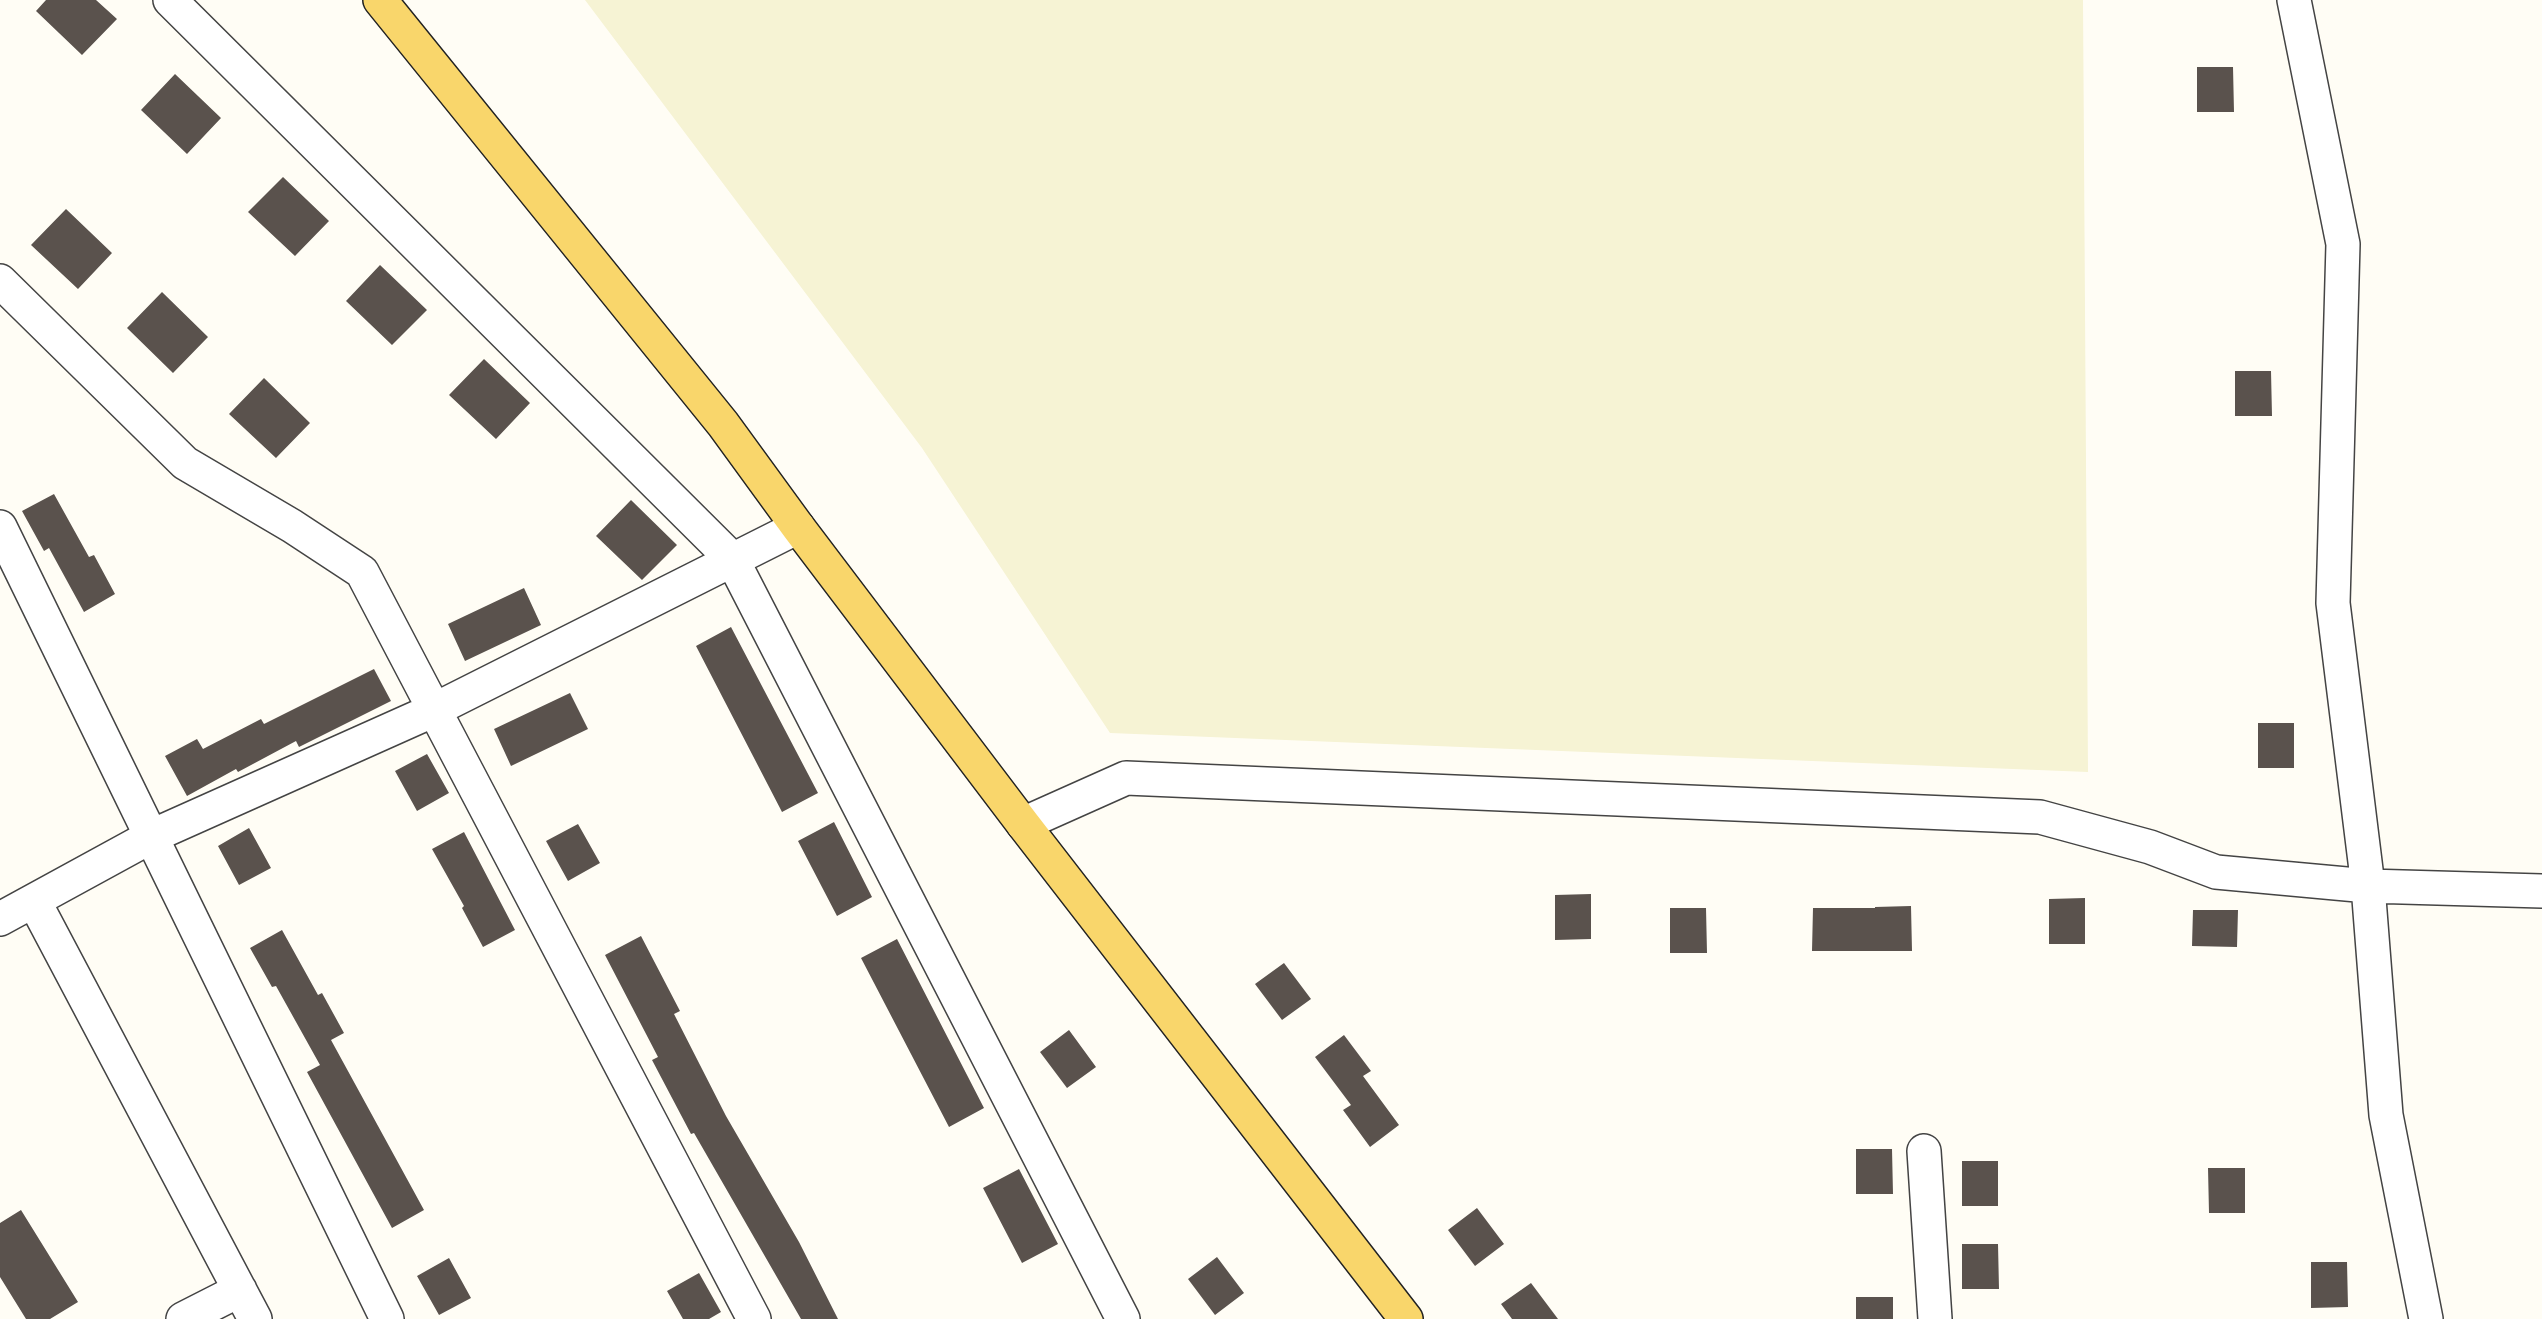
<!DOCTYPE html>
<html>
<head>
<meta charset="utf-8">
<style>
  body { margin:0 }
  canvas { display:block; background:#fffdf5 }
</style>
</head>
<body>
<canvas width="2542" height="1319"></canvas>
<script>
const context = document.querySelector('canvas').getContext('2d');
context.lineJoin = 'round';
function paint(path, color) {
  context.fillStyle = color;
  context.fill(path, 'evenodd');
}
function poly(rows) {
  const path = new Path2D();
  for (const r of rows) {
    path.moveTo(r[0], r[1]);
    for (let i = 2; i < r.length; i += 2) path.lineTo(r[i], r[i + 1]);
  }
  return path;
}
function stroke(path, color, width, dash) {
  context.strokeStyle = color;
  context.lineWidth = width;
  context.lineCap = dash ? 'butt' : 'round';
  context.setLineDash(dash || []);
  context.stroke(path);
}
const farmland = poly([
  [585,0,2083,0,2088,772,1110,733,922,448]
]);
const building = poly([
  [46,0,96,0,117,19,82,55,36,11],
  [2197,67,2233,67,2234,112,2197,112],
  [175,74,221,118,187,154,141,110],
  [283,177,329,221,295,256,248,212],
  [66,209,112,253,78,289,31,245],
  [380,265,427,310,392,345,346,301],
  [162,292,208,337,173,373,127,328],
  [484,359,530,403,496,439,449,395],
  [2235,371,2271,371,2272,416,2235,416],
  [264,378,310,423,276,458,229,414],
  [54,494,89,557,94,555,115,594,84,612,49,548,44,551,22,511],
  [631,500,677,545,642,580,596,536],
  [524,588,541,625,465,661,448,624],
  [731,627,818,793,782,812,696,646],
  [374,669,391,701,299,747,296,741,238,772,236,769,187,796,165,756,197,739,203,749,261,719,264,724],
  [570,693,588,729,511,766,494,729],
  [2258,723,2294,723,2294,768,2258,768],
  [427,754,449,793,417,811,395,771],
  [834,822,872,897,837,916,798,841],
  [578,824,600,863,568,881,546,841],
  [249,828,271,868,239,885,218,846],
  [464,832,515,930,483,947,462,908,464,906,432,849],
  [1591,894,1591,939,1555,940,1555,895],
  [2085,898,2085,944,2049,944,2049,899],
  [1911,906,1912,951,1812,951,1813,908,1875,908,1875,907],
  [1670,908,1706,908,1707,953,1670,953],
  [2193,910,2238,910,2237,947,2192,946],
  [282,930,318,995,322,993,344,1033,331,1040,424,1210,392,1228,307,1072,320,1065,276,986,272,987,250,948],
  [641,936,680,1011,674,1014,726,1116,799,1242,838,1319,801,1319,694,1133,691,1134,652,1060,658,1057,605,955],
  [897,939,984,1108,949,1127,861,958],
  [1284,963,1311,999,1282,1020,1255,984],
  [1069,1030,1096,1067,1067,1088,1040,1052],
  [1344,1035,1371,1071,1363,1076,1399,1125,1370,1147,1343,1110,1351,1105,1315,1057],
  [1856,1149,1892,1149,1893,1194,1856,1194],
  [1962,1161,1998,1161,1998,1206,1962,1206],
  [2208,1168,2245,1168,2245,1213,2209,1213],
  [1019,1169,1058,1244,1022,1263,983,1188],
  [1477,1208,1504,1244,1475,1266,1448,1230],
  [21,1210,78,1302,50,1319,26,1319,0,1277,0,1223],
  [1962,1244,1998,1244,1999,1289,1962,1289],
  [1217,1257,1244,1293,1215,1315,1188,1279],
  [449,1258,471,1298,439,1315,417,1276],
  [2311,1262,2347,1262,2348,1307,2311,1308],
  [699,1273,721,1312,709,1319,683,1319,667,1291],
  [1531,1283,1558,1319,1512,1319,1501,1304],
  [1856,1297,1893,1297,1893,1319,1856,1319]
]);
const minor = poly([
  [170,0,732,559,1123,1319],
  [2294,0,2343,244,2333,603,2368,886,2386,1115,2426,1319],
  [0,281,185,463,292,526,362,572,754,1319],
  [0,527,387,1319],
  [1023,824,1126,778,2040,817,2150,847,2216,872,2368,886,2542,891],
  [34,901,255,1319],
  [0,919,152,836,434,710,798,527],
  [1924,1151,1935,1319],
  [183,1319,240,1290]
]);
const major = poly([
  [380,0,723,424,798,527,1023,824,1406,1319]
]);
paint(farmland, '#f6f3d4');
paint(building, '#5a524d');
stroke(minor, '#444', 36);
stroke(major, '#222', 36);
stroke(minor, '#fff', 33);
stroke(major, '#f9d66b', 33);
</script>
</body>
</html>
